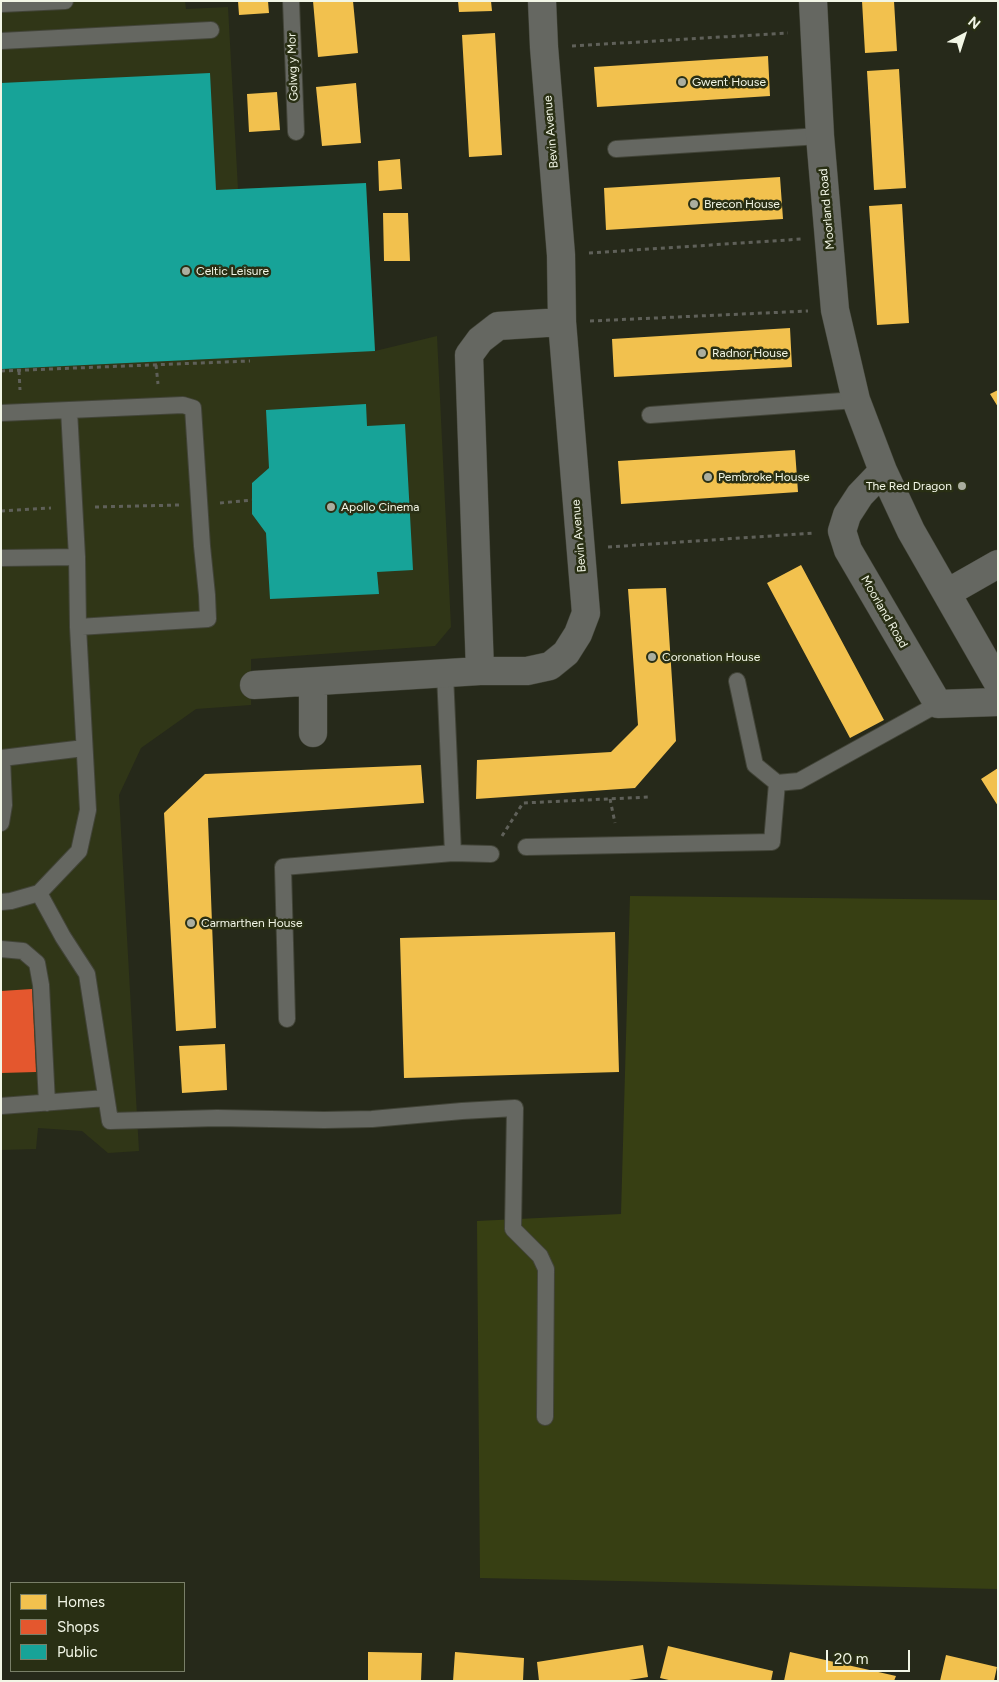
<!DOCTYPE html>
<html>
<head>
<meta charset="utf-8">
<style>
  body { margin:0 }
  #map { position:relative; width:999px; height:1682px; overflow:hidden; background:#26291a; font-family:Figtree,sans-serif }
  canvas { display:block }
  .frame { position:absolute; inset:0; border:2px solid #f2f6e6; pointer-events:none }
  .legend { position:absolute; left:10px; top:1582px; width:175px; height:90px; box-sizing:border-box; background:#292f14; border:1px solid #797f68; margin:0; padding:6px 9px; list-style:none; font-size:15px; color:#f2f6e6 }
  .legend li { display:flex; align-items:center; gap:10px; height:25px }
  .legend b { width:25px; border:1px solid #797f68 }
  .north { position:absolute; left:939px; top:10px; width:50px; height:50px; -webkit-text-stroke:4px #292f14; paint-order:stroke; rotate:40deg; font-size:14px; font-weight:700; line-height:20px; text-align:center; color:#f2f6e6 }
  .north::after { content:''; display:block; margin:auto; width:18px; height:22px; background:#f2f6e6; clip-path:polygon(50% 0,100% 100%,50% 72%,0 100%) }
  .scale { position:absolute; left:826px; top:1650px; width:84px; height:22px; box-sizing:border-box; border:2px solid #f2f6e6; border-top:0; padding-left:6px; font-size:15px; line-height:18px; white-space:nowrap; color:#f2f6e6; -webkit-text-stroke:4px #292f14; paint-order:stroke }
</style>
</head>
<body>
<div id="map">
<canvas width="999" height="1682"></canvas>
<div class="frame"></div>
<ul class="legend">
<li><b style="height:14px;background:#f2c14e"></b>Homes</li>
<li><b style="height:14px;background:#e4572e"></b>Shops</li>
<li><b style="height:14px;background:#17a398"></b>Public</li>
</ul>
<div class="north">N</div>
<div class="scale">20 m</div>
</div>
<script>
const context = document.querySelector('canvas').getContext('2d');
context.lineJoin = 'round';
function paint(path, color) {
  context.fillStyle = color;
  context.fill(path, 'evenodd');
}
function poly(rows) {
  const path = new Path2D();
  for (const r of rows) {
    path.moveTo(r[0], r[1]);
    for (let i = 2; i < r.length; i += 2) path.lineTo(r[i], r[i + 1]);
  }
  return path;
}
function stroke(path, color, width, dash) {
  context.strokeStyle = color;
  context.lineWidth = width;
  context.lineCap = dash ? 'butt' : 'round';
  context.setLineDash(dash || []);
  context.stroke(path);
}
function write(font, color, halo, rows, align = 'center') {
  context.font = font + ' Figtree,sans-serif';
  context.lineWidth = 5;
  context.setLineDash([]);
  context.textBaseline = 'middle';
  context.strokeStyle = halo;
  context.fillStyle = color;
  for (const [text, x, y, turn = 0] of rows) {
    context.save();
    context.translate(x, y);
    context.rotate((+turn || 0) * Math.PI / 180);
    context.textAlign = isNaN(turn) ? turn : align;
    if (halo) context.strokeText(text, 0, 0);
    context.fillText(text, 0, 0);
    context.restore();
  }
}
const built = poly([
  [1,1,185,1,186,9,228,7,238,189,366,183,375,351,437,336,451,627,435,646,251,659,251,705,196,709,141,748,119,795,139,1151,108,1153,82,1131,38,1128,36,1149,1,1150]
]);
const green = poly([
  [630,896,998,900,998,1589,480,1578,477,1221,621,1214]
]);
const homes = poly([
  [238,1,268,1,269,13,239,15],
  [313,1,353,1,358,53,318,57],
  [458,1,491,1,492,11,459,12],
  [862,1,894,1,897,51,865,53],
  [495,33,502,155,469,157,462,35],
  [768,56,770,96,597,107,594,67],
  [899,69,906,188,874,190,867,71],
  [356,83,361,143,322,146,316,87],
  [277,92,280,130,249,132,247,94],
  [400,159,402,189,379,191,378,161],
  [780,177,783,219,606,230,604,188],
  [902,204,909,323,877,325,869,206],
  [383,213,408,213,410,261,384,261],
  [790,328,792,367,614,377,612,339],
  [998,390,998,407,990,394],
  [795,450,798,492,621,504,618,461],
  [801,565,884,720,850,738,767,583],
  [666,588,676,741,635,788,476,799,477,760,611,752,638,725,628,589],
  [421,765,424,803,208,818,216,1028,176,1031,164,813,205,774],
  [998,768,998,806,981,779],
  [615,932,619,1072,404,1078,400,938],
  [225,1044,227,1090,182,1093,179,1046],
  [643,1645,648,1677,623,1681,539,1681,537,1662],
  [668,1646,773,1671,771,1681,673,1681,660,1678],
  [368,1652,422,1653,421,1681,368,1681],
  [455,1652,524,1658,523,1681,453,1681],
  [790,1652,896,1676,894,1681,784,1681],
  [946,1655,997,1667,994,1681,940,1681]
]);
const shops = poly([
  [32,989,36,1072,1,1073,1,991]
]);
const public = poly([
  [210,73,216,190,366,183,375,351,2,369,1,83],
  [366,404,367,426,405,424,413,570,377,572,379,594,270,599,266,533,252,514,252,483,269,468,266,410]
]);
const path = poly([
  [572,46,788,33],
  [589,253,802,239],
  [590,321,808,311],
  [156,365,158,384],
  [1,371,250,361],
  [19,371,20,390],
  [220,503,252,500],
  [95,507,179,505],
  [1,511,51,508],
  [608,547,814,533],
  [610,799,615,823],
  [502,836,523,803,649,797]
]);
const service = poly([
  [291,1,296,132],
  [1,4,65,1],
  [1,41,211,30],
  [616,149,820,136],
  [69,410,183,405,193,408,202,546,207,595,208,619,78,627],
  [1,413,69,410,77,557,78,627,88,810,79,851,39,893,11,901,1,902],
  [650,415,856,400],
  [1,558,77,557],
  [737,681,755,765,777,783,799,781,938,704],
  [1,823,4,805,2,758,84,748],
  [526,847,772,842,777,783],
  [453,853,491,854],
  [39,893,63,937,87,974,110,1121,217,1118,324,1120,372,1119,462,1111,515,1108,513,1229,540,1256,546,1269,545,1417],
  [1,949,23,951,37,963,41,985,47,1103],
  [287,1019,283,867,453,853,445,674],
  [1,1106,106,1098]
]);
const minor = poly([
  [542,1,544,47,561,255,562,322,586,613,578,634,566,653,550,666,527,671,480,671,469,355,480,340,498,326,562,322],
  [813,1,820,136,835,310,856,400,883,471,911,531,998,683],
  [883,471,860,495,847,515,842,531,848,550,938,704,998,702],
  [947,593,998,564],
  [313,682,313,733],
  [254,685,480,671]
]);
const markers = [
  [682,82,5,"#abae9f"],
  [694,204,5,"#abae9f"],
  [186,271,5,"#abae9f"],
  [702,353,5,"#abae9f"],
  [708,477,5,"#abae9f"],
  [962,486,5,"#abae9f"],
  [331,507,5,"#abae9f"],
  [652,657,5,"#abae9f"],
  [191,923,5,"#abae9f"]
];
const streetNames = [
  ["Golwg y Mor",293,67,-92],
  ["Bevin Avenue",551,132,-95],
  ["Moorland Road",827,209,-95],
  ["Bevin Avenue",579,536,-95],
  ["Moorland Road",884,612,60]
];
const poiNames = [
  ["Gwent House",692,82],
  ["Brecon House",704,204],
  ["Celtic Leisure",196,271],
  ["Radnor House",712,353],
  ["Pembroke House",718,477],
  ["The Red Dragon",952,486,"right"],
  ["Apollo Cinema",341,507],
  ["Coronation House",662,657],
  ["Carmarthen House",201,923]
];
paint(built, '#303617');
paint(green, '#373f13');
paint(homes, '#f2c14e');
paint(shops, '#e4572e');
paint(public, '#17a398');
stroke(service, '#424438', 18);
stroke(minor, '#424438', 29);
stroke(path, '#5f6059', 3, [4, 4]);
stroke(service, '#656761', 16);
stroke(minor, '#656761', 28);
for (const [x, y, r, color] of markers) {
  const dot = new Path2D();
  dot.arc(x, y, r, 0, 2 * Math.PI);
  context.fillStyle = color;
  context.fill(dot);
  stroke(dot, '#292f14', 2);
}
write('12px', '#f2f6e6', '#292f14', streetNames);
write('12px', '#f2f6e6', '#292f14', poiNames, 'left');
</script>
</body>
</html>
